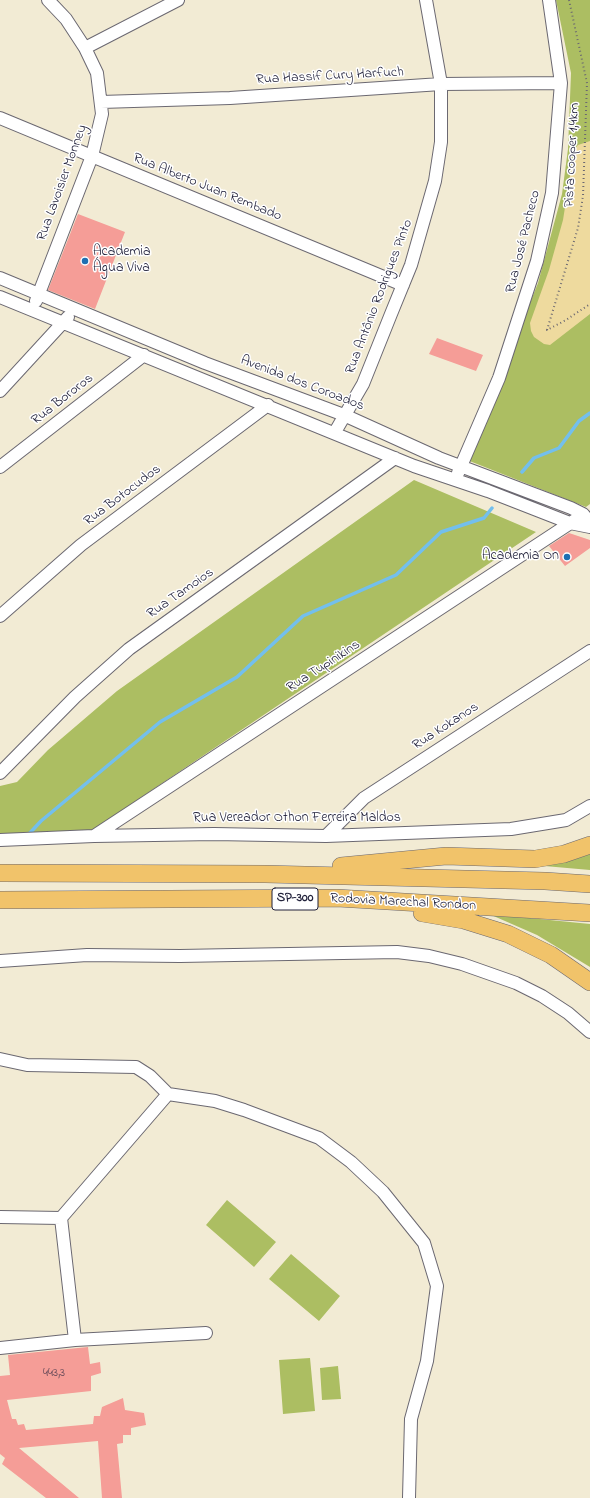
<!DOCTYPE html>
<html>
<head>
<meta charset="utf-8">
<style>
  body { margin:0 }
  canvas { display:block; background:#f2ebd4 }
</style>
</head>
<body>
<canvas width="590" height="1498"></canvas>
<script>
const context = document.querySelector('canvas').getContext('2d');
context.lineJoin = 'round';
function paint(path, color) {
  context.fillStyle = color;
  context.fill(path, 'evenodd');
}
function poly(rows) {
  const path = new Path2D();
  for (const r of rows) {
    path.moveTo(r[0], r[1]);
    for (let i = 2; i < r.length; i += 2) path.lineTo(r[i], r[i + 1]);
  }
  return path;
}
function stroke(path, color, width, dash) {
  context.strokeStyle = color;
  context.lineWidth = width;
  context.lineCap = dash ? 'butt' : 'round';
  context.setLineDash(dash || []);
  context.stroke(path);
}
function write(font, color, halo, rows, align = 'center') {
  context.font = font + ' "Indie Flower",sans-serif';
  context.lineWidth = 3;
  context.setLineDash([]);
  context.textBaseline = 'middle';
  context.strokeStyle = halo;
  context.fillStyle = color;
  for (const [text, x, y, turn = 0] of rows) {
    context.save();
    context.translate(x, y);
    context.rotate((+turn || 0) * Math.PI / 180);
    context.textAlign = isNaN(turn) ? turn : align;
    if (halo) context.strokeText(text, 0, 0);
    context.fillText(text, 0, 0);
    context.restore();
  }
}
const green = poly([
  [556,0,590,0,590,504,586,507,467,460,538,283,562,194,568,149,571,73],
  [414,480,536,532,91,831,0,839,0,786,17,782,48,750,117,691],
  [590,853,590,870,533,865],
  [489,914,590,924,590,967,537,935],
  [227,1200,276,1242,254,1267,206,1225],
  [291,1254,340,1296,319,1321,269,1279],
  [310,1358,315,1411,283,1414,279,1360],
  [338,1366,341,1399,322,1400,320,1368]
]);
const sand = poly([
  [590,141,590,314,550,345,544,344,534,337,531,331,530,323,549,270,563,220,574,150,578,145]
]);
const stream = poly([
  [522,472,534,458,559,448,579,421,590,413],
  [28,835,41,821,160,722,237,677,303,616,396,575,441,532,484,518,492,508]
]);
const building = poly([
  [78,214,125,232,95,309,48,290],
  [437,338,483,355,476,371,429,354],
  [569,533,590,540,590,548,565,566,549,546],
  [88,1347,90,1364,100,1362,101,1373,91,1376,91,1391,7,1400,12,1419,16,1419,18,1425,24,1424,26,1430,93,1424,94,1416,100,1416,102,1407,123,1398,125,1410,144,1413,146,1425,131,1428,131,1435,123,1435,123,1443,117,1444,122,1498,102,1498,98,1441,19,1448,79,1498,46,1498,2,1464,5,1458,0,1454,0,1376,10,1375,8,1355]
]);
const path = poly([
  [569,0,587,83,583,196,578,228,547,330,566,320,590,304]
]);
const minor = poly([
  [85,48,178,0],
  [101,102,230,98,441,84,561,83],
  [0,118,403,285],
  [0,278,205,363,344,415,439,458,571,508,583,514,590,522],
  [0,297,414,466,488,491,570,523,590,527],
  [36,301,92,156,102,114,97,73,85,48,66,19,48,0],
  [0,391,68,317],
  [335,432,363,384,391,314,411,265,435,181,441,142,441,84,426,0],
  [0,467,144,355],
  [458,473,499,378,537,261,552,193,561,83,549,0],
  [0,616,81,545,268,405],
  [0,773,75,697,129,649,395,458],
  [94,836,575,520],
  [326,836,364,798,590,651],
  [0,840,94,836,214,834,326,836,511,829,566,820,590,806],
  [0,961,87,955,180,956,397,952,429,956,462,964,516,983,542,996,568,1013,590,1032],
  [0,1059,27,1065,136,1067,150,1076,168,1094],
  [0,1217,61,1218,75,1340,0,1348],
  [61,1218,168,1094,215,1101,244,1110,319,1138,351,1162,383,1192,424,1243,437,1286,427,1361,411,1419,409,1498],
  [75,1340,206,1333]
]);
const highway = poly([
  [341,866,446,856,535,859,564,854,590,845],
  [0,873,265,874,545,881,590,884],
  [0,900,337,898,590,913],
  [422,913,463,920,508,934,551,955,590,982]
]);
const markers = [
  [85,261,4,"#1f6fb2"],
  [567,557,4,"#1f6fb2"]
];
const numberNames = [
  ["443,3",54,1374]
];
const shields = [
  [295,899,46]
];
const shieldNames = [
  ["SP-300",295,899]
];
const streetNames = [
  ["Rua Hassif Cury Harfuch",330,77,-3],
  ["Pista cooper 1,4km",573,155,-87],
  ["Rua Lavoisier Monney",63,183,-70],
  ["Rua Alberto Juan Rembado",207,188,22],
  ["Rua José Pacheco",524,242,-76],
  ["Rua Antônio Rodrigues Pinto",380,297,-69],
  ["Avenida dos Coroados",302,384,21],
  ["Rua Bororos",63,400,-38],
  ["Rua Botocudos",123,496,-37],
  ["Rua Tamoios",181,594,-35],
  ["Rua Tupinikins",324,667,-33],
  ["Rua Kokanos",446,727,-33],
  ["Rua Vereador Othon Ferreira Maldos",297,819],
  ["Rodovia Marechal Rondon",403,903,3]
];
const poiNames = [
  ["Academia",93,253],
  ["Água Viva",93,269],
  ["Academia On",559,557,"right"]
];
paint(green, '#acbe62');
paint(sand, '#eeda9e');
stroke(stream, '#73bfed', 3.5);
paint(building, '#f59d97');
stroke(minor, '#6b6871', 14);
stroke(highway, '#6b6871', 18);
stroke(path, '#6b6871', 2, [1, 3]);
stroke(minor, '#fff', 12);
stroke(highway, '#f1c36a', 17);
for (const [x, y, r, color] of markers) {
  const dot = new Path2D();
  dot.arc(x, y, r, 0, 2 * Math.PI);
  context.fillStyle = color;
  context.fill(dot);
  stroke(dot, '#fff', 1.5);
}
write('12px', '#574152', null, numberNames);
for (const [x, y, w] of shields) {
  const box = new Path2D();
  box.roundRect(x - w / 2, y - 11, w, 22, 3);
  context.fillStyle = '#fff';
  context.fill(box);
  stroke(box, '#22223b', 1);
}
write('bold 13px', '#22223b', null, shieldNames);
write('14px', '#22223b', '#fff', streetNames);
write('14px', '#22223b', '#fff', poiNames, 'left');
</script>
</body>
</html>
